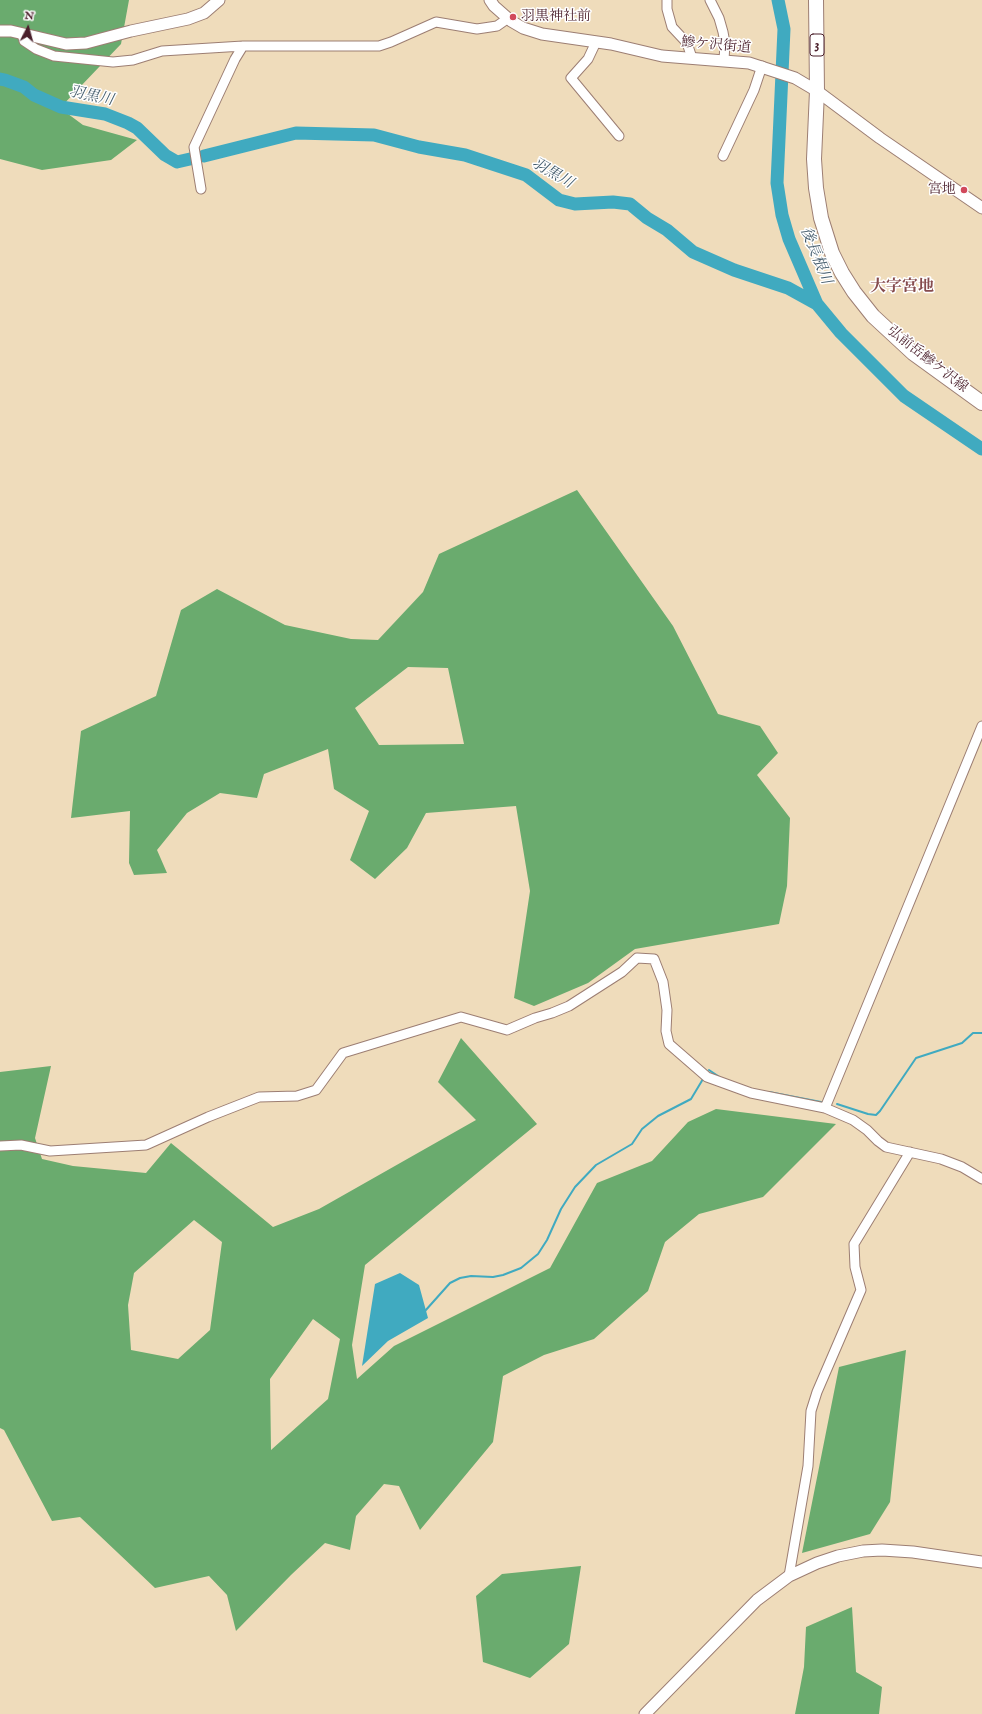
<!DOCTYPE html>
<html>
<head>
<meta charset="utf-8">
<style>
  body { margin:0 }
  #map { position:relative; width:982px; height:1714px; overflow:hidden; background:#efdcbb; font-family:"IM FELL English",serif }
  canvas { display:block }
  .north { position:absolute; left:8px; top:8px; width:40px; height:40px; -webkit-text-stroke:3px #fff; paint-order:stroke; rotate:6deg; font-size:11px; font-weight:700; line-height:16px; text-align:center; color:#4a1f2b }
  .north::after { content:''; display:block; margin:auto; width:14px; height:18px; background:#4a1f2b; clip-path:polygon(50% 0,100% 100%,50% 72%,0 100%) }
</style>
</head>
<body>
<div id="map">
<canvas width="982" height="1714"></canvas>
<div class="north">N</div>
</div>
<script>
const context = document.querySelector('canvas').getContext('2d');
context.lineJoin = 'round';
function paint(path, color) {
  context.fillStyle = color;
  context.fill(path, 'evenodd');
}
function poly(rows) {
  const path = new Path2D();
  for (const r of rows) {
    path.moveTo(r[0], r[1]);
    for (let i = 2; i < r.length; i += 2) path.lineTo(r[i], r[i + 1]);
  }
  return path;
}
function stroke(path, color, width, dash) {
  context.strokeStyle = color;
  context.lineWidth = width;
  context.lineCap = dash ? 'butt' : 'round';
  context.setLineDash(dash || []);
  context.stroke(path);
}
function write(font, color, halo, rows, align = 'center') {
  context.font = font + ' "IM FELL English","Noto Serif JP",serif';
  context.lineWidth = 3;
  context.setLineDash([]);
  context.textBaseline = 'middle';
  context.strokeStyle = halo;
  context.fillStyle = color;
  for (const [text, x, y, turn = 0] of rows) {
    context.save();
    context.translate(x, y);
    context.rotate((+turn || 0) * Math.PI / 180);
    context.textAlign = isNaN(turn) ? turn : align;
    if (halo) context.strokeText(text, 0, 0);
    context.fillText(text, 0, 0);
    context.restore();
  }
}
const forest = poly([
  [0,0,129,0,121,44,60,108,83,125,137,140,111,160,42,170,0,159],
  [577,490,673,626,718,714,760,726,778,753,757,775,790,818,787,886,779,924,635,949,588,983,534,1006,514,998,530,891,516,806,426,813,407,848,375,879,350,860,369,811,334,789,328,749,264,774,257,798,220,793,187,813,157,850,167,873,134,875,129,863,130,811,71,818,81,731,156,696,181,610,217,589,285,625,351,639,378,640,423,592,439,554],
  [408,667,448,668,464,744,379,745,355,708],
  [461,1038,537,1124,365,1265,352,1345,357,1379,394,1346,550,1268,597,1183,652,1161,688,1122,716,1109,836,1124,763,1197,699,1214,665,1242,648,1291,594,1339,544,1355,503,1376,493,1442,420,1530,399,1486,384,1484,356,1516,350,1550,325,1543,291,1575,236,1631,227,1595,209,1576,155,1588,80,1517,52,1521,4,1430,0,1428,0,1072,51,1066,35,1138,42,1159,73,1166,146,1173,171,1143,273,1227,319,1209,476,1120,438,1082],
  [194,1220,222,1242,210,1330,178,1359,131,1350,128,1305,134,1273],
  [313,1319,340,1339,328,1399,271,1450,270,1379],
  [906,1350,890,1502,870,1534,802,1553,839,1367],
  [581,1566,569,1644,530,1678,483,1662,476,1596,502,1574],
  [852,1607,856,1672,882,1687,879,1714,795,1714,804,1667,806,1627]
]);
const water = poly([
  [400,1273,419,1285,428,1318,388,1341,362,1366,375,1284]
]);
const stream = poly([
  [709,1070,721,1078],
  [769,1092,821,1102],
  [837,1104,868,1114,876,1115,880,1111,916,1058,962,1043,973,1033,982,1033],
  [425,1311,450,1283,460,1278,471,1276,493,1277,503,1275,521,1268,538,1254,547,1240,561,1209,575,1187,596,1165,632,1144,642,1129,658,1116,691,1099,703,1079]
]);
const river = poly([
  [778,0,784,29,777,183,782,215,789,239,817,304,841,333,904,396,982,449],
  [0,79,5,80,24,87,34,95,61,107,105,114,128,123,137,128,165,155,177,162,190,159],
  [204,156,296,133,374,135,419,147,465,155,526,175,559,200,575,204,613,202,630,204,647,218,667,230,693,252,734,270,788,288,817,304]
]);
const minor = poly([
  [667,0,667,9,672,27,687,43,692,58],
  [710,0,719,18,723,32,725,43,724,60],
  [22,34,24,41,36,49,54,56,113,62,133,60,162,51,243,46,379,46,391,42,436,22,477,29,497,26,507,19],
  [596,42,588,59,571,78,619,136],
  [723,156,754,90,762,66],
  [201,189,194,147,235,59,243,46],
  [825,1108,982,726],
  [0,1146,21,1145,50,1151,146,1145,208,1117,259,1097,297,1096,316,1090,343,1053,461,1017,507,1030,535,1018,552,1013,569,1006,622,972,637,958,654,959,663,982,667,1010,666,1031,669,1044,707,1077,751,1093,825,1108,853,1120,867,1130,878,1141,886,1147,941,1159,962,1167,982,1179],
  [789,1576,808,1466,811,1411,817,1392,861,1290,855,1267,854,1244,910,1152]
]);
const tertiary = poly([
  [490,0,494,6,511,21,523,28,542,34,611,44,662,56,749,63,795,78,817,91,880,138,982,208],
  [0,31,11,31,66,44,86,43,131,31,188,19,204,13,219,0],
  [645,1714,757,1600,789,1576,817,1563,838,1556,863,1551,882,1550,913,1552,982,1562]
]);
const primary = poly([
  [816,0,817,91,814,159,816,188,821,218,832,253,842,273,854,292,873,316,913,353,982,403]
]);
const markers = [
  [513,17,4,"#d1495b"],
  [964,190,4,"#d1495b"]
];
const shields = [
  [817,45,14]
];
const shieldNames = [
  ["3",817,45]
];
const poiNames = [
  ["羽黒神社前",521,17],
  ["宮地",956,190,"right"]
];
const streetNames = [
  ["鰺ケ沢街道",716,46,5],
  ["弘前岳鰺ケ沢線",927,360,38]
];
const waterNames = [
  ["羽黒川",91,97,12],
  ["羽黒川",552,174,30],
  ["後長根川",815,256,68]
];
const quarterNames = [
  ["大字宮地",902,288]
];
paint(forest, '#6aab6e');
paint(water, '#40aac0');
stroke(stream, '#40aac0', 2);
stroke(river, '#40aac0', 13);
stroke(minor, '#9c7e73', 11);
stroke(tertiary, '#9c7e73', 13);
stroke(primary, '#9c7e73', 16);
stroke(minor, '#fff', 9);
stroke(tertiary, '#fff', 11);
stroke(primary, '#fff', 14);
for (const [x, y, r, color] of markers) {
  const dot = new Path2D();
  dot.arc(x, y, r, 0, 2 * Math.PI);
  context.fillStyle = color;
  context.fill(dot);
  stroke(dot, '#fff', 1.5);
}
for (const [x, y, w] of shields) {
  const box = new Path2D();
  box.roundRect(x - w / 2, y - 11, w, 22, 3);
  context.fillStyle = '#fff';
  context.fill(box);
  stroke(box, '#4a1f2b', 1);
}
write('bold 13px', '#4a1f2b', null, shieldNames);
write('14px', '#4a1f2b', '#fff', poiNames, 'left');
write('14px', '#4a1f2b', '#fff', streetNames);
write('italic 15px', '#465e6e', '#fff', waterNames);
write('bold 16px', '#864c4e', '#fff', quarterNames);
</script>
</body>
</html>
